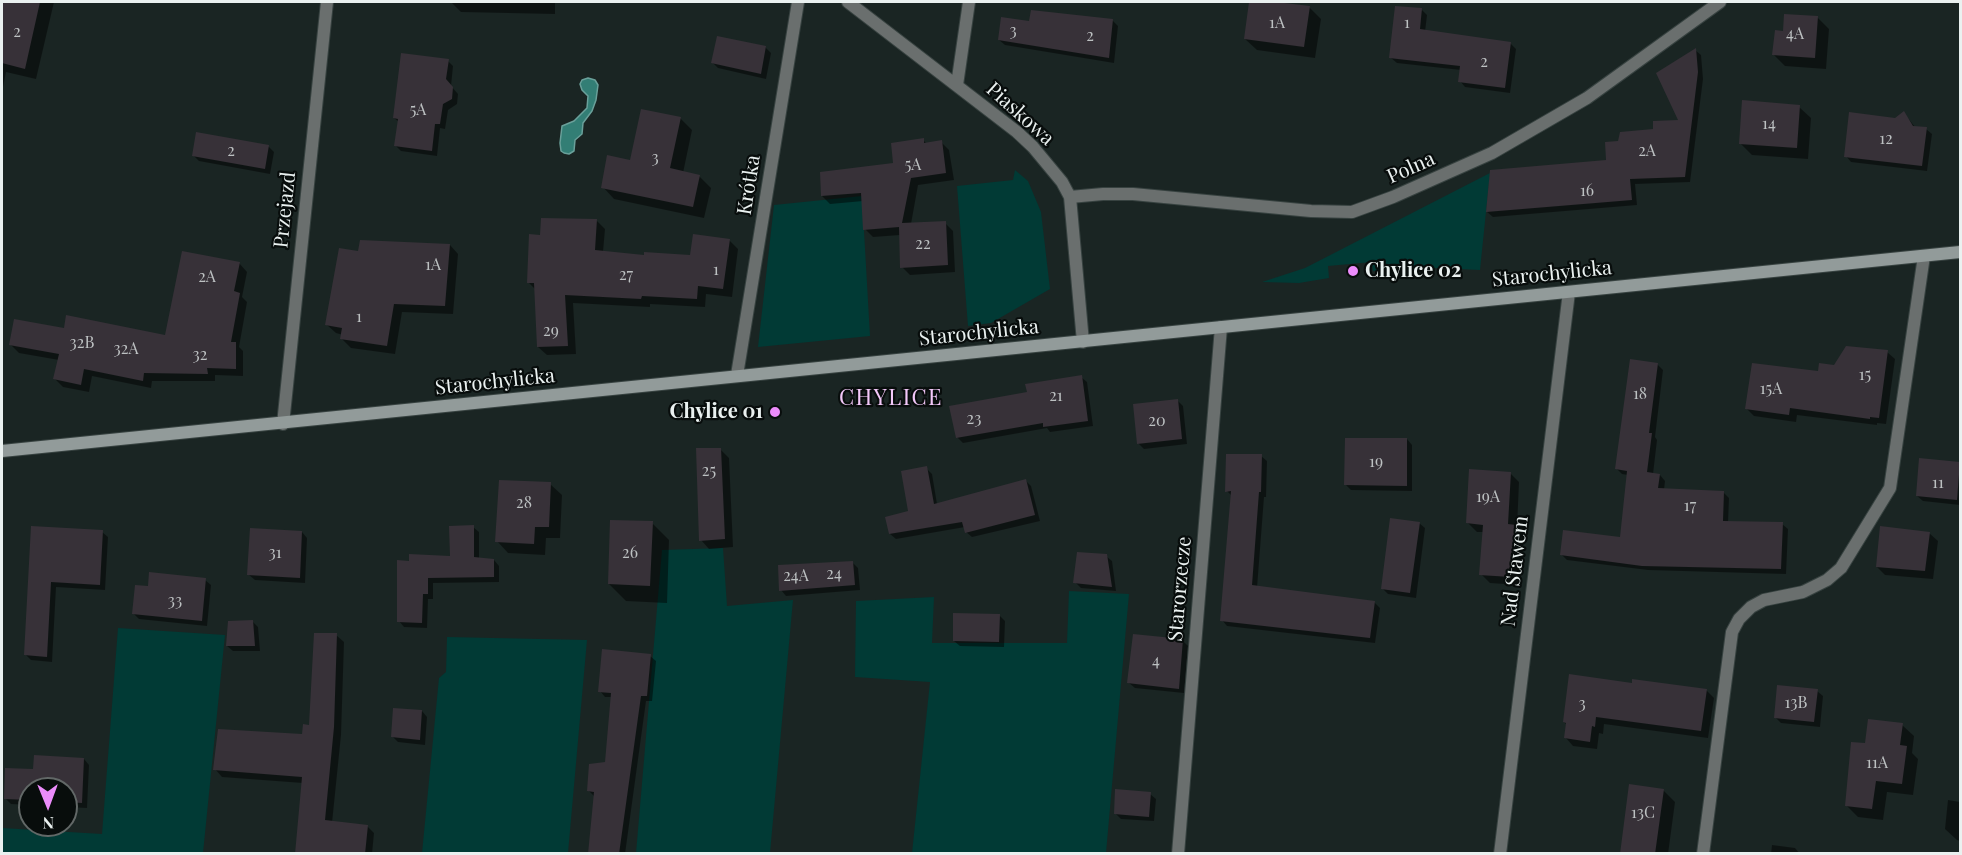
<!DOCTYPE html>
<html>
<head>
<meta charset="utf-8">
<style>
  body { margin:0 }
  #map { position:relative; width:1962px; height:855px; overflow:hidden; background:#1a2523; font-family:"Playfair Display",serif }
  canvas { display:block }
  .frame { position:absolute; inset:0; border:3px solid #eaf1f0; pointer-events:none }
  .north { position:absolute; left:18px; top:777px; width:60px; height:60px; box-sizing:border-box; background:#080d0c; border:2px solid #626867; border-radius:50%; rotate:179deg; font-size:16px; font-weight:700; line-height:24px; text-align:center; color:#eaf1f0 }
  .north::after { content:''; display:block; margin:auto; width:21px; height:27px; background:#ec8cfb; clip-path:polygon(50% 0,100% 100%,50% 72%,0 100%) }
</style>
</head>
<body>
<div id="map">
<canvas width="1962" height="855"></canvas>
<div class="frame"></div>
<div class="north">N</div>
</div>
<script>
const context = document.querySelector('canvas').getContext('2d');
context.lineJoin = 'round';
function paint(path, color) {
  context.fillStyle = color;
  context.fill(path, 'evenodd');
}
function poly(rows) {
  const path = new Path2D();
  for (const r of rows) {
    path.moveTo(r[0], r[1]);
    for (let i = 2; i < r.length; i += 2) path.lineTo(r[i], r[i + 1]);
  }
  return path;
}
function stroke(path, color, width, dash) {
  context.strokeStyle = color;
  context.lineWidth = width;
  context.lineCap = dash ? 'butt' : 'round';
  context.setLineDash(dash || []);
  context.stroke(path);
}
function write(font, color, halo, rows, align = 'center') {
  context.font = font + ' "Playfair Display",serif';
  context.lineWidth = 4.5;
  context.setLineDash([]);
  context.textBaseline = 'middle';
  context.strokeStyle = halo;
  context.fillStyle = color;
  for (const [text, x, y, turn = 0] of rows) {
    context.save();
    context.translate(x, y);
    context.rotate((+turn || 0) * Math.PI / 180);
    context.textAlign = isNaN(turn) ? turn : align;
    if (halo) context.strokeText(text, 0, 0);
    context.fillText(text, 0, 0);
    context.restore();
  }
}
const green = poly([
  [1015,170,1028,181,1041,212,1050,289,991,323,968,326,957,186,1013,180],
  [1490,173,1480,270,1438,268,1373,271,1372,262,1328,266,1329,278,1299,283,1262,282,1305,268],
  [862,196,870,336,758,347,774,205],
  [723,548,727,606,793,600,770,853,636,853,662,550],
  [1069,591,1129,594,1106,853,912,853,930,682,855,677,856,601,934,597,932,643,1067,643],
  [118,628,225,635,203,853,2,853,2,828,102,834],
  [447,637,587,640,568,853,422,853,439,678,446,672]
]);
const water = poly([
  [588,78,595,80,598,85,596,100,592,111,583,123,582,134,575,140,574,151,569,154,564,153,561,151,560,143,562,126,574,121,587,108,588,96,582,90,580,84,582,80,588,78]
]);
const shadow = poly([
  [2,2,54,2,36,79,6,72,2,92],
  [451,2,555,2,555,14,461,12],
  [1251,2,1309,7,1321,19,1315,58,1257,50,1245,39],
  [1422,10,1427,15,1425,32,1510,43,1516,49,1510,93,1465,87,1460,81,1461,70,1397,63,1391,58],
  [1817,17,1829,29,1826,69,1785,66,1774,55],
  [1113,21,1118,26,1114,63,1005,45,999,40,1030,22],
  [765,47,771,53,766,79,718,68,712,62],
  [1695,50,1701,55,1703,79,1690,182,1635,184,1637,205,1493,217,1487,212,1608,161,1619,143,1681,122],
  [448,61,453,66,451,86,458,94,457,104,448,110,445,129,440,128,437,156,401,151,396,146,399,122,394,118],
  [1799,107,1811,118,1808,159,1752,155,1740,143],
  [1904,113,1915,127,1926,129,1932,134,1927,171,1851,162,1846,156],
  [680,118,692,130,683,173,699,176,711,188,704,218,614,199,603,187],
  [923,140,927,144,941,142,949,150,954,180,918,185,911,224,945,223,953,231,955,272,910,275,902,267,900,235,873,237,865,229,863,201,830,204,822,196,895,165],
  [269,147,274,152,270,174,199,161,194,156],
  [596,220,605,229,603,252,645,256,691,257,729,240,738,249,732,297,706,294,705,307,650,304,650,307,573,303,576,354,547,355,538,347,536,290,528,282,541,236],
  [450,245,458,254,453,314,402,312,395,354,351,348,342,339,343,335,336,333,327,325,360,253],
  [239,263,247,272,242,297,247,302,239,347,243,351,243,376,215,375,215,381,152,381,151,388,92,376,89,392,63,387,55,379,59,360,19,353,11,345,65,330,166,337],
  [1887,352,1895,359,1886,424,1877,423,1877,425,1797,415,1796,422,1754,416,1747,409,1834,366],
  [1657,364,1663,370,1655,437,1657,440,1653,474,1660,475,1665,481,1664,490,1723,492,1729,498,1728,523,1782,524,1788,529,1786,574,1648,570,1567,560,1561,554,1621,538,1628,475,1622,474,1617,469],
  [1081,377,1087,382,1093,426,1050,432,1047,428,963,443,957,437,1028,393],
  [1178,401,1183,406,1187,444,1144,449,1138,443],
  [1407,439,1412,445,1412,491,1351,490,1346,485],
  [720,449,729,458,733,547,709,549,701,540],
  [1261,456,1267,461,1266,497,1264,497,1257,588,1374,602,1380,608,1375,643,1227,626,1222,620,1232,496,1227,491],
  [1921,460,1960,464,1960,505,1923,501,1917,496],
  [926,468,932,474,937,504,1026,481,1031,486,1040,521,972,537,966,532,965,527,896,539,890,534,910,512],
  [1510,473,1519,482,1517,528,1524,535,1519,585,1490,583,1481,574,1484,532,1477,532,1468,523],
  [550,484,562,495,560,538,546,538,545,555,508,553,497,541],
  [652,523,669,540,667,603,626,601,609,584],
  [1419,523,1425,528,1416,598,1388,594,1383,589],
  [473,527,479,532,479,559,494,560,499,566,499,582,433,583,433,599,428,599,427,628,404,627,399,621,410,562,451,558],
  [33,528,102,532,108,537,105,590,56,587,52,662,31,660,26,655],
  [302,532,307,538,305,583,255,580,249,575],
  [1929,533,1938,541,1933,579,1885,575,1877,567],
  [1106,556,1112,561,1116,591,1081,588,1075,582],
  [852,562,858,568,860,590,786,596,781,590],
  [205,580,211,585,207,626,139,619,134,614],
  [999,615,1005,621,1004,647,960,646,954,641],
  [253,622,258,627,260,651,233,651,227,646],
  [336,635,344,642,341,735,332,823,367,826,374,833,372,854,297,854,303,783,222,777,215,769,303,736,311,726],
  [1183,641,1188,646,1184,693,1135,688,1129,683],
  [650,656,656,661,652,701,646,701,625,854,590,854,595,797,589,791,606,764,612,697,605,697,600,691],
  [1633,685,1706,690,1714,698,1708,738,1604,724,1603,734,1599,733,1597,749,1573,746,1566,738,1567,725,1564,722],
  [1817,691,1823,696,1820,727,1781,723,1775,717],
  [422,711,427,717,425,745,398,742,393,737],
  [1902,725,1914,736,1912,753,1918,759,1913,795,1887,792,1883,820,1858,817,1846,805,1866,745],
  [84,759,89,765,87,808,66,807,66,789,30,789,30,805,11,804,5,798],
  [1663,790,1675,802,1668,854,1621,854],
  [1150,794,1156,799,1154,821,1121,819,1115,813],
  [1948,800,1960,802,1960,841,1957,840,1945,829],
  [1772,845,1795,848,1800,854,1771,854]
]);
const building = poly([
  [2,2,40,2,25,69,2,63],
  [1249,2,1276,2,1310,6,1304,47,1244,39],
  [1395,6,1422,8,1420,29,1511,42,1505,88,1458,82,1460,66,1389,58],
  [1031,10,1113,19,1109,58,998,40,1001,17,1029,21],
  [1784,14,1818,16,1815,58,1772,55,1775,30,1783,31],
  [717,36,766,46,761,74,711,63],
  [1696,48,1698,72,1685,177,1630,179,1632,200,1486,212,1490,170,1606,160,1605,142,1618,141,1620,132,1653,129,1653,121,1678,120,1656,73],
  [401,53,449,59,446,79,453,87,452,99,443,104,440,124,435,124,432,151,394,146,398,119,393,118],
  [1742,100,1800,105,1797,148,1739,144],
  [641,109,681,117,670,168,700,175,693,207,601,188,607,155,630,160],
  [1904,111,1913,126,1927,127,1922,166,1844,157,1849,112,1895,118],
  [196,132,269,145,265,169,192,156],
  [924,138,924,143,942,140,946,173,911,178,902,223,946,221,948,265,900,268,899,227,863,230,861,193,821,196,820,172,893,163,891,143],
  [541,218,597,219,595,250,644,255,644,252,690,255,693,234,730,239,723,289,698,286,697,299,642,296,641,299,565,295,568,346,537,347,534,283,527,283,529,234,540,235],
  [360,240,450,244,445,306,394,304,387,346,340,339,342,328,325,325,339,248,358,251],
  [182,251,240,262,234,291,240,293,231,342,236,342,236,369,207,368,208,374,144,373,143,381,84,369,81,385,53,379,59,354,9,345,14,319,64,328,66,315,165,335],
  [1846,346,1888,350,1879,418,1870,417,1870,419,1790,408,1789,415,1745,409,1752,363,1818,371,1819,363,1834,365],
  [1630,359,1658,363,1649,433,1652,433,1647,472,1660,474,1658,488,1724,491,1723,521,1783,522,1781,569,1642,566,1560,555,1563,530,1620,537,1627,471,1615,469],
  [1082,375,1088,421,1043,427,1043,423,956,438,949,406,1027,392,1025,384],
  [1178,399,1182,439,1137,444,1133,404],
  [1345,438,1407,438,1407,486,1344,485],
  [696,448,721,448,725,539,699,541],
  [1226,454,1262,454,1261,492,1259,492,1252,585,1375,601,1370,638,1220,621,1231,491,1225,492],
  [1919,458,1960,462,1957,500,1916,496],
  [927,466,934,504,1026,479,1035,515,965,533,962,522,889,534,885,517,908,511,901,471],
  [1469,469,1511,472,1508,524,1516,525,1511,577,1479,575,1483,525,1466,523],
  [499,480,551,482,549,527,535,527,534,544,495,542],
  [1390,518,1420,522,1410,593,1381,589],
  [610,520,653,521,650,586,608,584],
  [474,525,474,557,494,559,494,577,428,578,428,594,423,594,422,623,397,622,397,560,409,561,409,554,450,556,449,526],
  [31,526,103,530,100,585,51,582,47,657,24,655],
  [1880,526,1930,532,1925,571,1876,567],
  [250,528,302,531,300,578,247,575],
  [1077,552,1107,554,1112,587,1073,583],
  [853,561,855,585,779,591,778,565],
  [149,572,206,578,202,621,132,614,135,585,148,586],
  [953,613,1000,614,999,642,953,641],
  [253,620,255,646,226,646,228,621],
  [314,633,337,633,334,727,325,820,368,825,365,854,295,854,302,777,213,770,218,729,302,734,303,724,309,725],
  [1133,634,1183,639,1179,689,1127,683],
  [602,649,651,654,647,696,641,696,619,854,588,854,594,792,587,791,589,764,605,762,611,693,598,692],
  [1569,674,1632,683,1632,679,1707,689,1701,731,1596,717,1595,727,1592,726,1590,742,1564,738,1566,723,1563,722],
  [1777,685,1818,689,1814,722,1774,718],
  [393,708,422,710,420,740,391,737],
  [1868,719,1903,723,1900,745,1907,746,1902,784,1876,781,1872,809,1845,806,1851,742,1865,743],
  [34,755,84,758,82,803,66,802,66,789,30,789,30,800,4,799,5,768,33,769],
  [1629,784,1664,789,1655,854,1620,854],
  [1115,789,1151,792,1149,817,1114,814]
]);
const street = poly([
  [848,2,1017,132,1033,147,1062,182,1070,197,1083,342],
  [957,85,969,2],
  [1070,197,1103,194,1133,194,1311,211,1352,212,1393,197,1492,153,1587,98,1720,2],
  [737,375,798,2],
  [283,424,327,2],
  [1178,854,1221,327],
  [1500,854,1569,292],
  [1703,854,1732,632,1739,619,1751,607,1764,600,1803,592,1827,580,1841,568,1890,488,1924,256]
]);
const secondary = poly([
  [2,451,1960,252]
]);
const markers = [
  [1353,271,6,"#ec8cfb"],
  [775,412,6,"#ec8cfb"]
];
const numberNames = [
  ["1A",1277,23],
  ["1",1407,23],
  ["3",1013,31],
  ["2",17,32],
  ["4A",1795,34],
  ["2",1090,36],
  ["2",1484,62],
  ["5A",418,110],
  ["14",1769,124],
  ["12",1886,139],
  ["2",231,151],
  ["2A",1647,151],
  ["3",655,158],
  ["5A",913,165],
  ["16",1587,191],
  ["22",923,244],
  ["1A",433,265],
  ["1",716,270],
  ["27",626,275],
  ["2A",207,277],
  ["1",359,317],
  ["29",551,331],
  ["32B",82,343],
  ["32A",126,349],
  ["32",200,355],
  ["15",1865,375],
  ["15A",1771,389],
  ["18",1640,394],
  ["21",1056,396],
  ["23",974,419],
  ["20",1157,421],
  ["19",1376,462],
  ["25",709,471],
  ["11",1938,483],
  ["19A",1488,497],
  ["28",524,503],
  ["17",1690,506],
  ["31",275,553],
  ["26",630,553],
  ["24",834,574],
  ["24A",796,576],
  ["33",175,601],
  ["4",1156,661],
  ["13B",1796,703],
  ["3",1582,704],
  ["11A",1877,763],
  ["13C",1643,813]
];
const streetNames = [
  ["Piaskowa",1020,114,42],
  ["Polna",1411,168,-24],
  ["Krótka",749,185,-81],
  ["Przejazd",285,210,-84],
  ["Starochylicka",1552,274,-6],
  ["Starochylicka",979,333,-6],
  ["Starochylicka",495,382,-6],
  ["Nad Stawem",1515,571,-83],
  ["Starorzecze",1180,589,-85]
];
const poiNames = [
  ["Chylice 02",1365,271],
  ["Chylice 01",763,412,"right"]
];
const quarterNames = [
  ["CHYLICE",891,398]
];
paint(green, '#013a35');
paint(water, '#337e75');
stroke(water, '#6aa09a', 1.5);
paint(shadow, '#0007');
paint(building, '#373138');
stroke(street, '#374240', 14);
stroke(secondary, '#374240', 14);
stroke(street, '#6a6f6e', 12);
stroke(secondary, '#929b9a', 12);
for (const [x, y, r, color] of markers) {
  const dot = new Path2D();
  dot.arc(x, y, r, 0, 2 * Math.PI);
  context.fillStyle = color;
  context.fill(dot);
  stroke(dot, '#080d0c', 2);
}
write('16px', '#bdc1c2', null, numberNames);
write('20px', '#eaf1f0', '#080d0c', streetNames);
write('bold 20px', '#eaf1f0', '#080d0c', poiNames, 'left');
context.letterSpacing = '1.5px';
write('22px', '#f3c8f9', '#080d0c', quarterNames);
context.letterSpacing = '0px';
</script>
</body>
</html>
